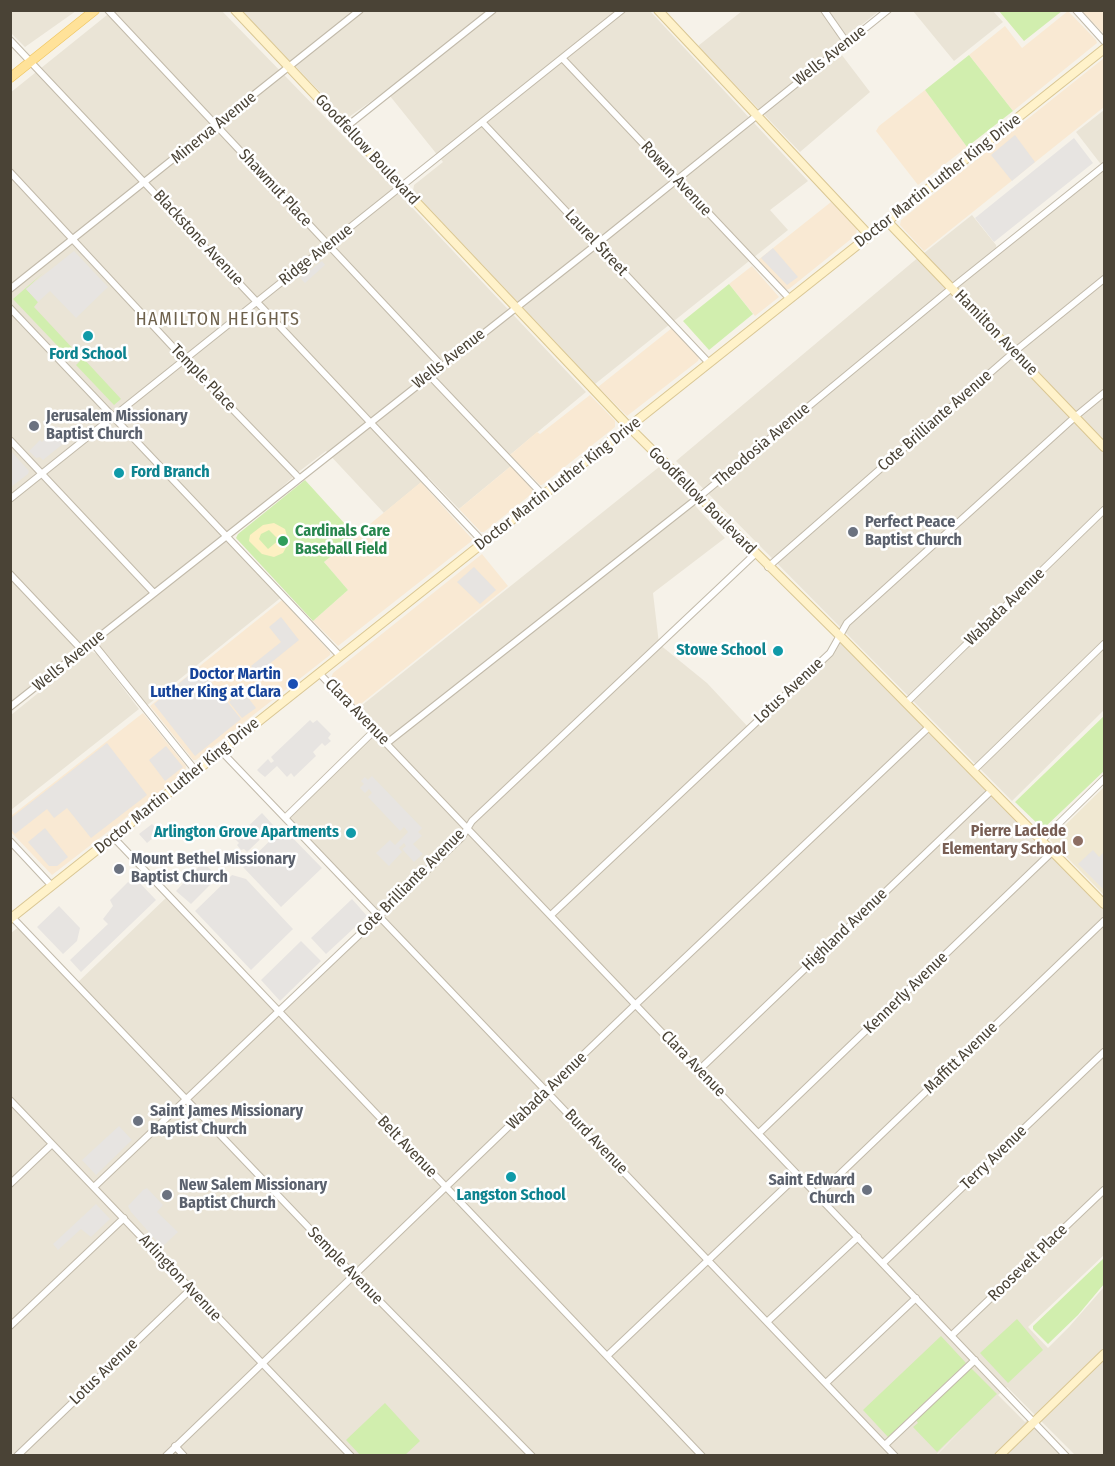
<!DOCTYPE html>
<html>
<head>
<meta charset="utf-8">
<style>
  body { margin:0 }
  #map { position:relative; width:1115px; height:1466px; overflow:hidden; background:#f6f2e9; font-family:"Fira Sans Condensed",sans-serif }
  canvas { display:block }
  .frame { position:absolute; inset:0; border:12px solid #4a4336; pointer-events:none }
</style>
</head>
<body>
<div id="map">
<canvas width="1115" height="1466"></canvas>
<div class="frame"></div>
</div>
<script>
const context = document.querySelector('canvas').getContext('2d');
context.lineJoin = 'round';
function paint(path, color) {
  context.fillStyle = color;
  context.fill(path, 'evenodd');
}
function poly(rows) {
  const path = new Path2D();
  for (const r of rows) {
    path.moveTo(r[0], r[1]);
    for (let i = 2; i < r.length; i += 2) path.lineTo(r[i], r[i + 1]);
  }
  return path;
}
function stroke(path, color, width, dash) {
  context.strokeStyle = color;
  context.lineWidth = width;
  context.lineCap = dash ? 'butt' : 'round';
  context.setLineDash(dash || []);
  context.stroke(path);
}
function write(font, color, halo, rows, align = 'center') {
  context.font = font + ' "Fira Sans Condensed",sans-serif';
  context.lineWidth = 5;
  context.setLineDash([]);
  context.textBaseline = 'middle';
  context.strokeStyle = halo;
  context.fillStyle = color;
  for (const [text, x, y, turn = 0] of rows) {
    context.save();
    context.translate(x, y);
    context.rotate((+turn || 0) * Math.PI / 180);
    context.textAlign = isNaN(turn) ? turn : align;
    if (halo) context.strokeText(text, 0, 0);
    context.fillText(text, 0, 0);
    context.restore();
  }
}
const residential = poly([
  [11,10,75,10,76,11,25,47,11,33],
  [112,11,222,11,387,181,586,392,505,459,511,466,459,509,428,477,384,513,326,451,301,470,227,536,283,596,145,707,92,642,11,707,10,93],
  [242,11,650,11,808,181,770,210,788,230,595,384,413,191,414,185,443,162,386,91,346,119],
  [742,11,879,11,835,46,870,92,800,152,698,46],
  [913,11,993,11,1003,22,954,61],
  [1104,110,1104,710,1012,801,676,461,914,261,972,215,996,245,997,251,1103,167,1076,132],
  [659,467,725,538,653,593,659,644,707,683,749,728,830,653,839,635,1104,903,1104,1255,1028,1327,1048,1348,1069,1327,1104,1287,1104,1455,1075,1455,1007,1387,998,1395,1025,1422,1030,1417,1066,1455,937,1455,964,1427,935,1456,11,1456,11,933,20,926,76,984,168,896,278,1011,379,916,285,818,375,730,356,710],
  [90,651,97,654,139,709,11,810,11,715]
]);
const commercial = poly([
  [1068,11,1096,40,1097,43,1013,111,969,55,1005,26,1022,48],
  [1082,11,1104,11,1104,34,1103,33],
  [1104,58,1104,107,924,251,900,225,901,220],
  [925,90,967,147,918,185,876,131,879,126],
  [831,202,857,229,856,235,789,289,786,290,758,260],
  [752,266,779,297,755,316,729,284],
  [672,328,699,358,698,361,627,416,598,387],
  [590,395,615,421,615,427,542,485,540,485,510,455,537,432,540,434],
  [511,466,533,490,534,492,484,532,481,532,459,509],
  [421,482,473,540,338,646,313,621,348,590,324,562],
  [482,554,508,586,357,707,331,678,333,673],
  [282,600,330,652,330,655,196,760,193,760,150,706],
  [143,713,186,766,185,772,52,875,11,832,11,816]
]);
const education = poly([
  [1104,787,1104,895,1050,840]
]);
const green = poly([
  [999,11,1062,11,1024,41],
  [969,55,1013,111,967,147,925,90],
  [43,273,26,289,38,302,34,307,77,353,71,360,13,299],
  [729,284,753,314,709,350,683,321],
  [83,358,121,399,114,405,76,365],
  [305,480,356,536,324,562,348,590,313,621,236,538,238,534],
  [1104,716,1104,771,1043,829,1015,802],
  [1104,1258,1104,1284,1078,1315,1048,1344,1033,1329,1033,1326],
  [1017,1319,1043,1350,1008,1383,980,1353],
  [941,1336,966,1363,888,1437,863,1410],
  [971,1368,997,1394,937,1452,913,1427,918,1423,916,1420],
  [385,1403,420,1441,405,1455,360,1455,346,1440]
]);
const sand = poly([
  [274,523,285,529,289,542,283,553,274,557,262,554,249,541,250,535,263,525],
  [269,530,279,540,268,549,259,539,261,534]
]);
const parking = poly([
  [1015,135,1035,162,1012,181,991,155],
  [1074,138,1093,163,994,242,975,218],
  [773,248,798,277,787,285,761,258],
  [74,251,108,287,76,318,50,291,38,302,26,289],
  [322,261,325,265,305,283,300,278],
  [57,426,69,439,43,460,40,457,36,458,29,451,40,440,42,442],
  [11,451,29,471,28,474,11,487],
  [474,567,496,590,480,604,457,582],
  [281,617,299,640,257,674,251,666,281,642,269,627],
  [199,667,241,719,195,756,154,704],
  [242,690,256,708,242,718,229,702],
  [310,720,313,723,317,720,331,734,328,738,331,741,325,746,322,743,313,752,316,756,294,777,291,773,287,777,277,766,265,777,260,773,257,770,268,759,271,763,274,761,271,757],
  [107,743,147,795,91,838,67,808,54,818,47,809,15,834,11,829,11,818],
  [166,746,183,767,165,781,149,760],
  [372,776,422,828,418,832,422,836,413,844,423,854,414,862,402,849,406,846,404,843,399,848,402,852,389,866,376,853,390,840,395,845,408,832,404,827,400,831,368,797,372,793,369,789,365,793,360,788,364,784,361,781,365,777,368,780],
  [262,813,274,826,247,852,244,849,241,850,237,845,239,843,235,839],
  [152,824,160,832,147,843,139,834],
  [45,828,68,857,57,866,49,866,28,842],
  [283,828,322,868,281,907,243,867],
  [1093,850,1099,857,1104,852,1104,890,1078,864],
  [203,862,218,877,191,904,176,891],
  [232,875,246,879,293,929,251,970,195,911],
  [136,879,156,900,81,972,70,960,108,924,103,919,113,906,110,900,128,882,131,884],
  [352,899,367,916,326,954,311,938],
  [59,906,80,928,77,941,63,954,37,927],
  [301,941,321,961,280,1001,261,980],
  [119,1126,132,1140,96,1175,82,1160],
  [147,1188,163,1205,157,1212,178,1232,162,1247,131,1212,128,1206,143,1190],
  [96,1204,110,1219,91,1237,81,1229,58,1250,53,1244]
]);
const street = poly([
  [108,10,441,365],
  [824,10,847,43],
  [1076,10,1104,41],
  [10,40,483,542],
  [563,59,789,298],
  [483,123,709,363],
  [346,127,493,10],
  [10,172,185,360,299,478],
  [10,289,360,10],
  [10,308,340,656],
  [429,375,543,495],
  [10,440,154,593],
  [10,499,622,10],
  [768,567,1014,352,1104,279],
  [10,574,82,650],
  [92,642,195,770],
  [319,673,1066,1456],
  [906,703,1104,510],
  [10,707,597,244,888,10],
  [387,743,699,497,953,287,1104,166],
  [221,751,895,1456],
  [973,771,1104,644],
  [285,818,375,730],
  [113,837,702,1456],
  [1042,840,1104,779],
  [10,841,51,885],
  [551,915,830,653,847,623,1076,416,1104,393],
  [12,917,354,1275,532,1456],
  [699,1070,992,790],
  [10,1100,351,1456],
  [759,1133,1052,852],
  [10,1184,52,1144],
  [94,1187,462,837,472,821,755,554],
  [818,1195,1104,921],
  [883,1263,1104,1052],
  [768,1321,858,1237],
  [10,1326,124,1218],
  [952,1335,1104,1190],
  [607,1356,798,1175],
  [826,1383,916,1298],
  [885,1445,975,1360],
  [175,1446,184,1456],
  [17,1456,191,1289],
  [166,1456,635,1005,929,727]
]);
const secondary = poly([
  [235,10,630,428,839,635,1104,904],
  [658,10,869,235],
  [887,221,1104,447],
  [10,919,1104,49],
  [999,1456,1104,1354]
]);
const primary = poly([
  [10,78,95,10]
]);
const markers = [
  [88,336,6,"#0f9aa8"],
  [34,426,6,"#6b7280"],
  [119,473,6,"#0f9aa8"],
  [853,532,6,"#6b7280"],
  [283,541,6,"#2e9e5b"],
  [778,651,6,"#0f9aa8"],
  [293,684,6,"#1a4fb4"],
  [351,833,6,"#0f9aa8"],
  [1078,841,6,"#8d6e63"],
  [119,869,6,"#6b7280"],
  [138,1121,6,"#6b7280"],
  [511,1177,6,"#0f9aa8"],
  [867,1190,6,"#6b7280"],
  [167,1195,6,"#6b7280"]
];
const streetNames = [
  ["Wells Avenue",830,56,-38],
  ["Minerva Avenue",214,128,-39],
  ["Goodfellow Boulevard",367,150,47],
  ["Rowan Avenue",676,179,47],
  ["Doctor Martin Luther King Drive",938,181,-38],
  ["Shawmut Place",275,188,47],
  ["Blackstone Avenue",198,238,47],
  ["Laurel Street",596,243,47],
  ["Ridge Avenue",316,255,-38],
  ["Hamilton Avenue",996,333,46],
  ["Wells Avenue",449,359,-38],
  ["Temple Place",203,378,46],
  ["Cote Brilliante Avenue",935,421,-41],
  ["Theodosia Avenue",762,445,-40],
  ["Doctor Martin Luther King Drive",558,484,-38],
  ["Goodfellow Boulevard",702,501,45],
  ["Wabada Avenue",1005,607,-44],
  ["Wells Avenue",69,661,-39],
  ["Lotus Avenue",789,691,-43],
  ["Clara Avenue",357,712,46],
  ["Doctor Martin Luther King Drive",177,786,-39],
  ["Cote Brilliante Avenue",411,883,-45],
  ["Highland Avenue",845,930,-44],
  ["Kennerly Avenue",906,993,-44],
  ["Maffitt Avenue",961,1058,-44],
  ["Clara Avenue",693,1064,46],
  ["Wabada Avenue",547,1091,-44],
  ["Burd Avenue",596,1142,46],
  ["Belt Avenue",407,1147,46],
  ["Terry Avenue",994,1158,-44],
  ["Roosevelt Place",1028,1263,-44],
  ["Semple Avenue",345,1266,46],
  ["Arlington Avenue",180,1278,47],
  ["Lotus Avenue",104,1372,-44]
];
const cultureNames = [
  ["Ford School",88,355],
  ["Ford Branch",131,473,"left"],
  ["Stowe School",766,651,"right"],
  ["Arlington Grove Apartments",339,833,"right"],
  ["Langston School",511,1196]
];
const worshipNames = [
  ["Jerusalem Missionary",46,417],
  ["Baptist Church",46,435],
  ["Perfect Peace",865,523],
  ["Baptist Church",865,541],
  ["Mount Bethel Missionary",131,860],
  ["Baptist Church",131,878],
  ["Saint James Missionary",150,1112],
  ["Baptist Church",150,1130],
  ["Saint Edward",855,1181,"right"],
  ["Church",855,1199,"right"],
  ["New Salem Missionary",179,1186],
  ["Baptist Church",179,1204]
];
const leisureNames = [
  ["Cardinals Care",295,532],
  ["Baseball Field",295,550]
];
const transitNames = [
  ["Doctor Martin",281,675],
  ["Luther King at Clara",281,693]
];
const educationNames = [
  ["Pierre Laclede",1066,832],
  ["Elementary School",1066,850]
];
const neighbourhoodNames = [
  ["HAMILTON HEIGHTS",218,320]
];
paint(residential, '#eae4d6');
paint(commercial, '#f9e9d3');
paint(education, '#f0e8d2');
paint(green, '#d1eeae');
paint(sand, '#fdf0c2');
paint(parking, '#e7e4e1');
stroke(street, '#c2baaa', 8);
stroke(secondary, '#dac794', 10);
stroke(primary, '#efc45d', 10);
stroke(street, '#fff', 6);
stroke(secondary, '#fff2ca', 8);
stroke(primary, '#ffe299', 9);
for (const [x, y, r, color] of markers) {
  const dot = new Path2D();
  dot.arc(x, y, r, 0, 2 * Math.PI);
  context.fillStyle = color;
  context.fill(dot);
  stroke(dot, '#fff', 2);
}
write('16px', '#4a4336', '#fff', streetNames);
write('bold 16px', '#0d838f', '#fff', cultureNames);
write('bold 16px', '#5b616d', '#fff', worshipNames, 'left');
write('bold 16px', '#27864d', '#fff', leisureNames, 'left');
write('bold 16px', '#164399', '#fff', transitNames, 'right');
write('bold 16px', '#785e54', '#fff', educationNames, 'right');
context.letterSpacing = '1.5px';
write('18px', '#6e614c', '#fff', neighbourhoodNames);
context.letterSpacing = '0px';
</script>
</body>
</html>
